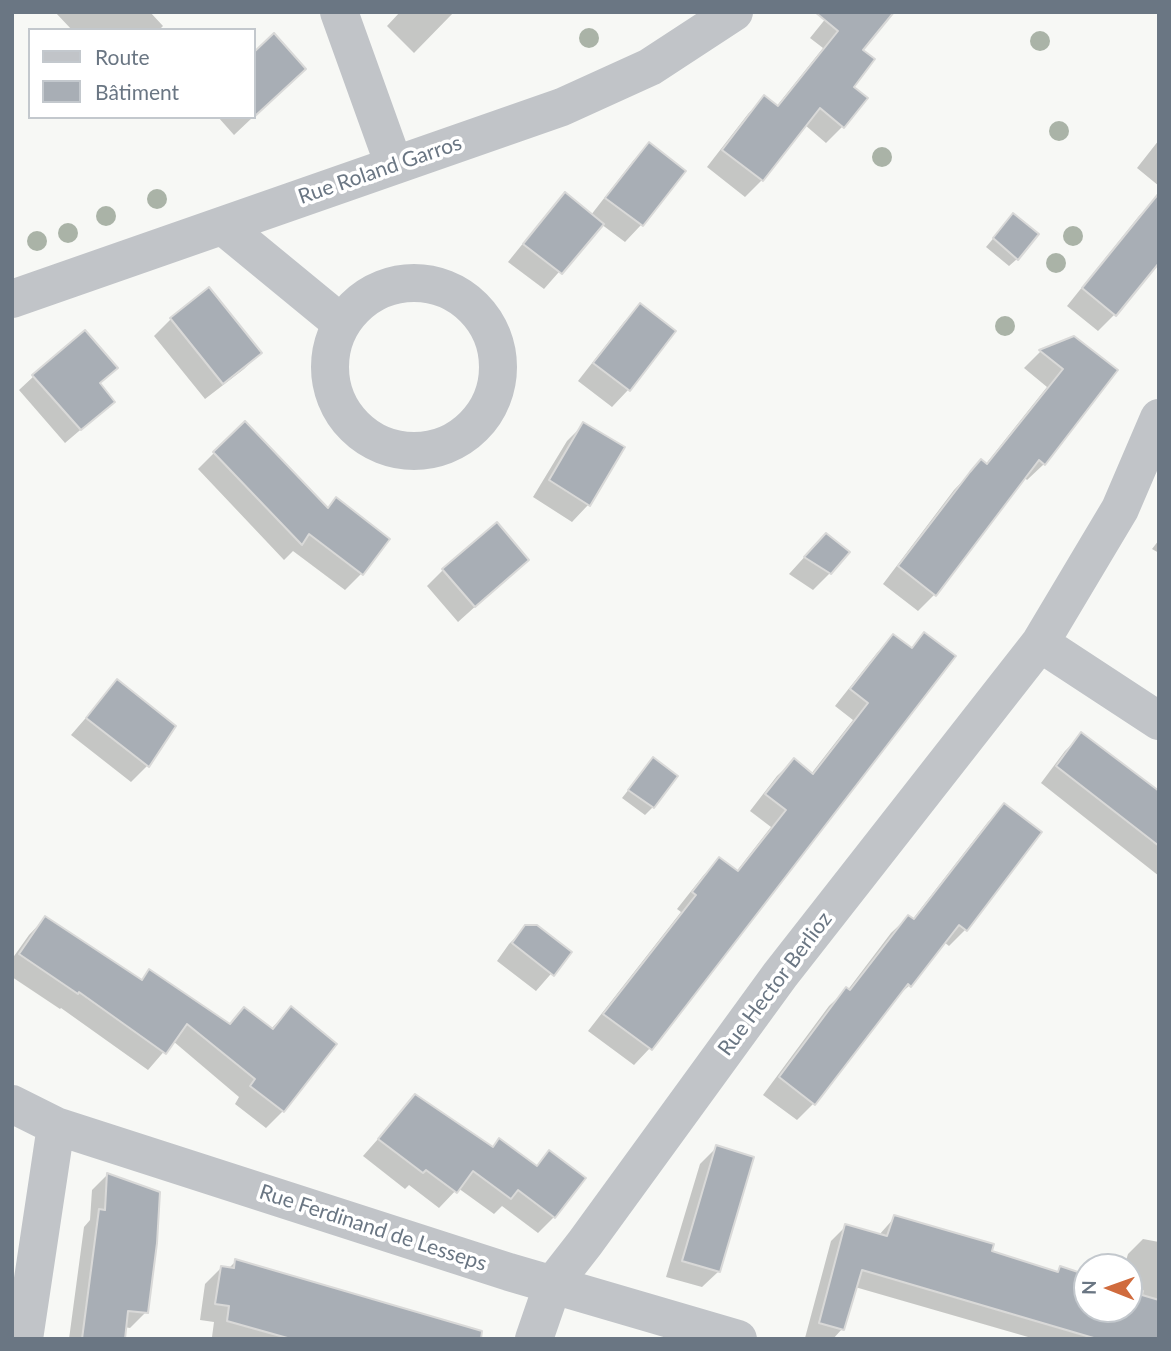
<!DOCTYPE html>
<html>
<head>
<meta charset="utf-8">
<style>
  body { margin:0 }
  #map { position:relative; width:1171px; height:1351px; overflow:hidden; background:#f7f8f5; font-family:Lato,sans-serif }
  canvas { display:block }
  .frame { position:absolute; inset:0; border:14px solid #6a7683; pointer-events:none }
  .legend { position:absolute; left:28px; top:28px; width:228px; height:91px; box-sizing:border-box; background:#fff; border:2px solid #c3c8cd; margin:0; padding:9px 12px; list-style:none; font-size:21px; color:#6a7683 }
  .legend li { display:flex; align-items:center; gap:14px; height:35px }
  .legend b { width:35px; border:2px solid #c3c8cd }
  .north { position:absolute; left:1073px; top:1253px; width:70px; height:70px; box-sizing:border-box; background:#fff; border:2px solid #c3c8cd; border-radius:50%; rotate:271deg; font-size:19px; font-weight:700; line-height:28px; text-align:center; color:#6a7683 }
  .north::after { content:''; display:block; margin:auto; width:24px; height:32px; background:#d06b3d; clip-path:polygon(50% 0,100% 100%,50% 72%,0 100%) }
</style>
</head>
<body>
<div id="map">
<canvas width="1171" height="1351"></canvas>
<div class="frame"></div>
<ul class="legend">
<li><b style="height:9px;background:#c1c4c8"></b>Route</li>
<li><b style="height:19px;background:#a8aeb5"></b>Bâtiment</li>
</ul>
<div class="north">N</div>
</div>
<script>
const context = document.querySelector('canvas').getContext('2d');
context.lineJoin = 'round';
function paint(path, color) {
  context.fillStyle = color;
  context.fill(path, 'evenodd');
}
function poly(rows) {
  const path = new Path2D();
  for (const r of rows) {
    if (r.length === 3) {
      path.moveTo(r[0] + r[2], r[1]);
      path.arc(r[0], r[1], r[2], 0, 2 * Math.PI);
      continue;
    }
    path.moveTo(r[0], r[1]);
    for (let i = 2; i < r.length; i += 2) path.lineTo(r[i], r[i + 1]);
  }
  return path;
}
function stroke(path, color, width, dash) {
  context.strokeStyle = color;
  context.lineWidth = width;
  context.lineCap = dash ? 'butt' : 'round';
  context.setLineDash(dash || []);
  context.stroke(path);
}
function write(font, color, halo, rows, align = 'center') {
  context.font = font + ' Lato,sans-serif';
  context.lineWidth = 7;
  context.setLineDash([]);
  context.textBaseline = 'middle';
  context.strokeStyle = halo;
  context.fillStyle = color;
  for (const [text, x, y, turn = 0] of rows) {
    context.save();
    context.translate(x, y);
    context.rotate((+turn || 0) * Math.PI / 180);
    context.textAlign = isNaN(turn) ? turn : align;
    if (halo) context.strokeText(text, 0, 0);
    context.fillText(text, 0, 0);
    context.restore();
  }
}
const shadow = poly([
  [55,12,150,12,163,26,159,30,72,30],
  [400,12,454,12,414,53,387,26],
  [831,12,860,51,843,126,826,143,805,125,762,180,745,197,707,167,748,114,764,97,776,107,823,48,810,38],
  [218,117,253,117,234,135],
  [1159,140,1159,186,1137,168],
  [649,144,683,171,641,225,625,242,601,224,544,289,508,262,549,211,565,194,591,215,633,161],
  [1156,199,1115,314,1098,331,1067,306,1139,216],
  [1013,215,1017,259,1009,266,986,247],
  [208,290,260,353,244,369,205,399,154,336,171,319],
  [640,306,674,331,628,390,612,407,578,381,624,322],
  [1074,338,1044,464,1027,480,1024,477,934,595,918,611,883,584,954,490,981,462,985,465,1047,387,1024,368,1040,352],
  [115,368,99,384,113,402,65,443,19,390,34,376],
  [583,425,622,448,588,505,572,522,533,497,567,441],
  [214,453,327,509,387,539,361,574,345,590,293,551,284,560,198,469],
  [1159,540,1159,553,1152,549],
  [809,552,830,573,813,590,789,574],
  [527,560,458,622,427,586,443,570],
  [924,635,650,1048,634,1065,588,1031,681,912,677,909,703,876,719,859,736,872,771,827,750,811,777,776,794,760,811,774,853,720,835,706,877,653,893,637,910,649],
  [117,682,174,727,147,766,131,782,71,735],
  [1081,735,1159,793,1159,876,1041,783,1065,751],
  [653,759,653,807,645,815,622,798],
  [1004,806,965,930,949,946,944,942,910,985,892,1001,813,1104,797,1120,763,1095,829,1006,846,990,847,991,891,933,908,917,912,920,988,822],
  [45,918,140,981,150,971,229,1024,244,1009,271,1029,291,1008,335,1044,283,1111,266,1128,235,1104,239,1097,173,1041,148,1070,61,1008,60,1009,12,977,12,959,29,935],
  [526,927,570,952,536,991,497,961,509,944],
  [415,1097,492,1148,535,1167,550,1153,554,1217,538,1233,502,1206,494,1214,458,1188,439,1208,409,1185,405,1189,363,1156],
  [717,1147,719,1271,702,1287,666,1277,700,1164],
  [107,1175,146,1312,130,1328,124,1327,123,1339,69,1339,84,1227,90,1220,92,1190],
  [895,1217,990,1252,1056,1273,1060,1268,1087,1276,1087,1309,1129,1309,1129,1267,1124,1267,1128,1254,1143,1239,1159,1242,1159,1339,1035,1339,855,1287,842,1329,833,1339,805,1338,831,1241,846,1226,879,1235],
  [236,1261,479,1339,219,1339,212,1337,214,1322,200,1320,205,1284,221,1268,228,1269]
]);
const building = poly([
  [815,12,894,12,863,50,875,59,854,87,868,98,844,128,820,108,763,181,722,150,764,95,778,106,838,31,815,12],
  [274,33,306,69,254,117,254,52,274,33],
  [649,142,686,171,643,226,605,198,649,142],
  [565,192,604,224,562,274,523,244,565,192],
  [1159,193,1159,263,1116,316,1082,288,1159,193],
  [1013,213,1039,234,1018,260,993,238,1013,213],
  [209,287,262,353,223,384,170,318,209,287],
  [640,303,676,331,630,391,593,363,640,303],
  [85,330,118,368,100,383,115,402,81,430,32,375,85,330],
  [1074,336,1118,370,1045,465,1039,460,936,596,898,566,970,472,981,459,987,464,1063,369,1039,350,1074,336],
  [245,421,328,508,336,497,390,539,363,575,309,534,302,545,213,452,245,421],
  [583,422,625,447,590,506,549,480,583,422],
  [497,522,529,560,475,607,442,569,497,522],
  [826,533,850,552,831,574,804,557,826,533],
  [924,632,956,656,652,1050,603,1014,696,895,692,892,719,857,738,871,786,810,765,794,794,758,813,774,868,703,850,689,893,634,912,648,924,632],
  [117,679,176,726,149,767,86,718,117,679],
  [1081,732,1159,791,1159,846,1056,766,1081,732],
  [653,757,678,776,654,808,628,790,653,757],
  [1004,803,1042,832,967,931,959,925,911,987,908,984,815,1105,779,1077,846,987,850,990,908,915,914,919,1004,803],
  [45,916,142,980,149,969,230,1024,244,1007,273,1029,291,1006,337,1044,284,1112,250,1086,255,1079,187,1024,166,1054,79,992,78,994,19,954,45,916],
  [525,925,537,925,572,952,554,976,512,943,525,925],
  [415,1094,493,1147,499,1138,537,1166,549,1150,586,1178,555,1218,518,1190,511,1199,473,1171,457,1193,426,1170,423,1173,378,1139,415,1094],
  [716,1145,754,1157,720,1272,682,1261,716,1145],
  [107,1173,160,1192,157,1243,148,1313,128,1311,125,1339,82,1339,99,1209,105,1210,107,1173],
  [894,1215,994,1244,992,1251,1058,1272,1060,1266,1087,1275,1087,1309,1129,1309,1129,1287,1143,1291,1142,1295,1159,1300,1159,1339,1097,1339,862,1270,844,1330,819,1323,845,1224,887,1236,894,1215],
  [235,1259,482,1331,481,1339,291,1339,227,1321,229,1306,215,1304,221,1266,234,1268,235,1259]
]);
const minor = poly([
  [339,12,394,165],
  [223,226,341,323],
  [414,367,84],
  [12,299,562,107,650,67,734,12],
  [1040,643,1159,721],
  [12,1104,56,1126,509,1272,738,1339],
  [24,1339,56,1126],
  [534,1339,553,1284,585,1243,780,975,1040,643,1120,509,1159,418]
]);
const trees = [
  [589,38],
  [1040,41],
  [1059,131],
  [882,157],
  [157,199],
  [106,216],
  [68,233],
  [1073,236],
  [37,241],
  [1056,263],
  [1005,326]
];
const streetNames = [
  ["Rue Roland Garros",380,170,-19],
  ["Rue Hector Berlioz",775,984,-53],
  ["Rue Ferdinand de Lesseps",373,1228,18]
];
paint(shadow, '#0003');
paint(building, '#a8aeb5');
stroke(building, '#d9d9d8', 2);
stroke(minor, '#c1c4c8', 38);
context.fillStyle = '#aab3a7';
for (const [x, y] of trees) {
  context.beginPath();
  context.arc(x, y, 10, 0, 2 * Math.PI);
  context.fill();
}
write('21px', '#6a7683', '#fff', streetNames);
</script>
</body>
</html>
